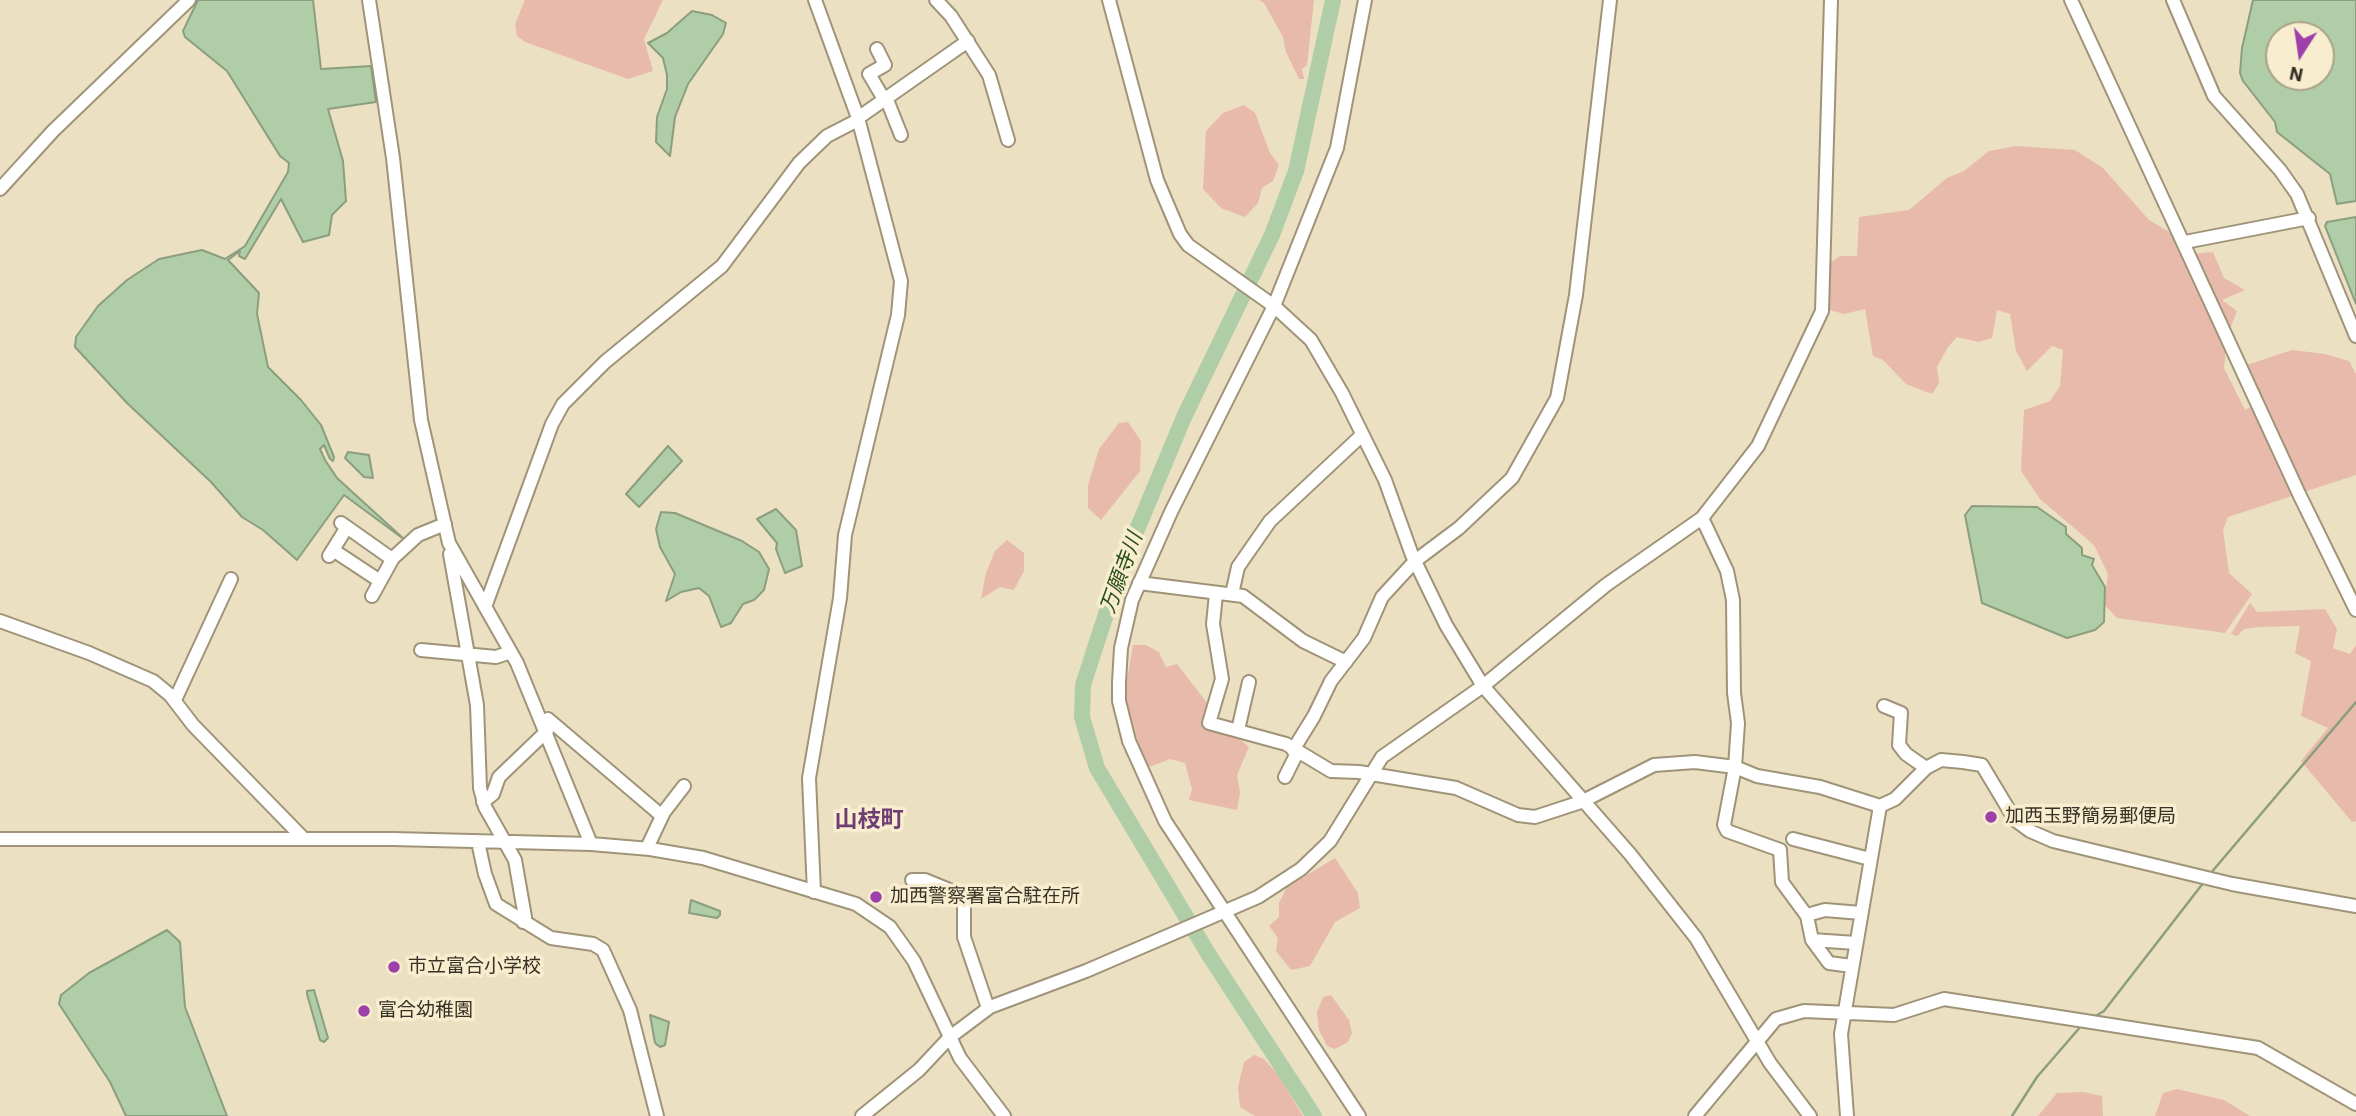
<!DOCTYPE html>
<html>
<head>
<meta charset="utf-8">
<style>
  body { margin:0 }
  #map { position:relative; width:2356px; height:1116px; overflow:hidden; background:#ece0c2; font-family:"IBM Plex Sans",sans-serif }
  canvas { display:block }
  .north { position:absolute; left:2265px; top:21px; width:70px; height:70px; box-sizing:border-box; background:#f9edcf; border:2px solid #aba28b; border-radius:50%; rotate:192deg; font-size:19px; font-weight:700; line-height:28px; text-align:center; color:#363226 }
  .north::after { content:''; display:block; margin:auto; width:24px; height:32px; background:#9e40a9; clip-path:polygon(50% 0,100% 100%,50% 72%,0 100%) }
</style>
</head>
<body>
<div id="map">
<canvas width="2356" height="1116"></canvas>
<div class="north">N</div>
</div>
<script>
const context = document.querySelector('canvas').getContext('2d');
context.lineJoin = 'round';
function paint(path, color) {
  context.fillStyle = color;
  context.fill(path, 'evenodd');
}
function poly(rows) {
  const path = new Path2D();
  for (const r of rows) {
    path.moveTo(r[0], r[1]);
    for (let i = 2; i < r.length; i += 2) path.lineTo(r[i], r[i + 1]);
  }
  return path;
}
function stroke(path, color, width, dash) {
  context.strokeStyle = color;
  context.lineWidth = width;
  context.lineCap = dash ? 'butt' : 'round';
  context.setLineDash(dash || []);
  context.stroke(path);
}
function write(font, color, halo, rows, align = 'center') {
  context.font = font + ' "IBM Plex Sans","Noto Sans JP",sans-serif';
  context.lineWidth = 7;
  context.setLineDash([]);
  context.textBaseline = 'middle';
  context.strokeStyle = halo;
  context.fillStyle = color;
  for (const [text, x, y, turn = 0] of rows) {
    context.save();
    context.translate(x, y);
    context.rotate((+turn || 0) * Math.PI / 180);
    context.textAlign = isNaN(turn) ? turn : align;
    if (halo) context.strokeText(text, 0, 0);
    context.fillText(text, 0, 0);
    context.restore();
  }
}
const green = poly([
  [525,0,663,0,644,39,653,71,628,79,525,42,517,36,515,24],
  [1259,0,1314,0,1307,65,1302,69,1304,79,1299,79,1286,52,1283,37,1264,3],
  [1244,105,1255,113,1270,153,1279,165,1273,181,1262,188,1258,203,1245,217,1221,208,1203,189,1206,131,1223,113],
  [2016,146,2075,150,2103,168,2149,220,2169,232,2192,254,2213,252,2224,278,2245,290,2222,300,2237,311,2227,337,2224,368,2245,410,2261,401,2247,365,2292,350,2325,354,2349,361,2356,374,2356,475,2228,517,2223,530,2229,573,2252,594,2225,633,2117,618,2104,604,2108,574,2094,545,2040,499,2021,471,2024,410,2050,401,2060,386,2063,350,2052,346,2027,371,2016,351,2010,314,1997,310,1992,338,1979,342,1957,337,1948,347,1937,367,1939,383,1932,394,1906,384,1883,360,1873,356,1865,309,1844,314,1826,309,1828,264,1840,256,1857,256,1859,217,1909,210,1947,178,1964,171,1989,151],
  [1128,422,1141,441,1140,471,1101,520,1088,508,1088,485,1099,449,1119,423],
  [1007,540,1024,553,1024,571,1014,590,1000,587,981,599,986,573,995,551],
  [2250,603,2257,612,2325,609,2337,629,2333,648,2350,654,2356,645,2356,821,2352,822,2301,761,2328,728,2301,716,2311,661,2295,653,2300,626,2258,627,2244,629,2237,636,2231,634],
  [1133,645,1146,645,1159,652,1166,667,1177,664,1211,708,1205,726,1234,734,1249,747,1237,775,1240,792,1237,810,1189,800,1192,789,1185,763,1170,759,1147,768,1128,714,1126,686],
  [1335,858,1358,893,1360,908,1335,922,1310,966,1291,970,1276,951,1278,938,1269,926,1279,917,1279,903,1287,887],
  [1331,995,1349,1020,1352,1033,1348,1042,1335,1049,1327,1046,1319,1030,1317,1012,1323,997],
  [1254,1055,1264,1059,1279,1076,1303,1116,1255,1116,1240,1107,1238,1087,1244,1062],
  [2177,1089,2224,1100,2250,1116,2155,1116,2163,1093],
  [2084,1092,2102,1096,2103,1116,2038,1116,2057,1093]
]);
const water = poly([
  [198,0,313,0,321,69,371,66,376,102,328,109,343,161,346,201,332,215,329,235,303,242,281,199,245,259,239,256,240,251,228,260,259,293,257,314,268,367,301,400,321,425,334,457,333,461,330,459,324,445,320,449,325,460,337,478,405,540,344,495,297,560,263,530,242,517,211,482,127,403,75,347,76,337,98,306,127,280,159,259,202,250,225,259,245,246,288,172,289,163,280,156,227,71,185,37,183,31,198,0],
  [2253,0,2356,0,2356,201,2337,204,2330,174,2277,132,2275,122,2243,81,2240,73,2242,48,2253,0],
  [2279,35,2321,35,2321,77,2279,77,2279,35],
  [692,11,712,15,726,23,723,34,688,84,675,117,670,156,656,142,657,117,667,89,667,75,663,58,648,43,667,33,692,11],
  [2356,217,2356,304,2325,226,2327,222,2356,217],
  [668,446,682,461,639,507,626,494,668,446],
  [348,452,369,455,373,478,364,477,345,458,348,452],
  [1972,506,2037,507,2066,527,2066,534,2082,548,2082,555,2094,559,2092,565,2105,587,2104,622,2095,630,2067,638,1982,603,1965,515,1972,506],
  [776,509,796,530,802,566,785,573,776,549,777,543,757,519,776,509],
  [661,512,675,513,742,541,759,552,769,569,764,590,754,600,743,604,731,623,721,627,709,596,699,588,681,592,666,601,675,574,660,547,656,529,661,512],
  [691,900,720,911,720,915,717,918,689,913,691,900],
  [167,930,180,942,185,1007,227,1116,126,1116,110,1082,59,1004,61,995,89,973,167,930],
  [314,990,328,1038,324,1042,320,1040,307,994,307,991,314,990],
  [650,1015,669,1022,665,1045,660,1047,655,1043,650,1015]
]);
const stream = poly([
  [2210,874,2356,702],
  [2094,1017,2104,1011,2204,882],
  [2012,1116,2037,1077,2082,1025]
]);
const river = poly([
  [1314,1116,1209,955,1097,768,1082,717,1083,685,1121,568,1184,417,1272,235,1296,171,1333,0]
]);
const minor = poly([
  [369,0,393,158,421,420,449,543,517,663,591,844],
  [936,0,951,16,989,75,1008,140],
  [1109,0,1157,180,1180,234,1188,245,1274,306,1311,340,1342,393,1385,480,1412,555,1446,625,1483,686,1630,854,1696,938,1770,1063,1810,1116],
  [2071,0,2300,496,2356,610],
  [2173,0,2214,96,2280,170,2297,194,2356,336],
  [877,49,885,65,869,74,885,101],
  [887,100,901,135],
  [858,118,968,41],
  [0,189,53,131,189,0],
  [2185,242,2309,218],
  [1702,518,1727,571,1733,600,1734,693,1738,723,1735,767,1724,825,1727,831,1780,850,1782,882,1807,916,1812,940,1829,963,1852,966],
  [341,523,392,559],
  [333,550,380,581],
  [450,554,477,705,480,788,485,807,515,860,525,917,523,922],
  [329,556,347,527],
  [1139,583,1243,596,1303,641,1346,662],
  [1216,594,1213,624,1222,679,1209,723,1286,744,1331,771,1359,772,1456,788,1518,815,1535,817,1581,802,1654,765,1695,762,1735,767,1757,776,1820,787,1880,806,1895,799,1926,768,1941,760,1963,762,1982,765,2015,820,2030,831,2053,841,2232,884,2356,906],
  [1232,594,1238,567,1270,521,1362,435],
  [372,596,393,558,418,535,445,524],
  [485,607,552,424,563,404,605,362,722,266,799,163,827,136,858,120],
  [0,621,89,653,153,681,170,695,193,725,304,839],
  [421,650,496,657,511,652],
  [175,700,231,579],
  [1884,706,1901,713,1899,745,1906,754,1926,768],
  [543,723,548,719,662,816],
  [1238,730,1249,682],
  [1293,750,1314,716,1331,681,1364,638,1382,597,1415,561,1459,528,1512,478,1557,398,1576,295,1610,0],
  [1285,777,1297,753],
  [483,802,493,794,499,777,547,731],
  [0,839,393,839,591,844,650,849,703,858,856,904,890,927,914,961,960,1058,1004,1116],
  [1793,839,1870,859],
  [478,842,485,874,496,904,551,938,593,944,603,950,630,1010,657,1116],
  [647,848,664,812,684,786],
  [912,880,925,880,964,896,964,937,988,1008],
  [814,892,809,778,840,598,845,535,898,315,901,281,858,118,815,0],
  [1807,915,1825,910,1861,913],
  [1812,940,1856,943],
  [862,1116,919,1070,950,1037,990,1007,1086,971,1258,897,1301,869,1330,841,1382,757,1483,686,1606,585,1702,518,1758,446,1822,311,1831,0],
  [1359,1116,1165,821,1129,741,1119,701,1119,682,1121,648,1132,600,1171,512,1274,306,1337,148,1365,0],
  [1695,1116,1776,1019,1804,1011,1894,1015,1944,999,2258,1048,2356,1104],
  [1847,1116,1841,1034,1880,806]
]);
const markers = [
  [1991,817,7,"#9e40a9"],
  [876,897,7,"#9e40a9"],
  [394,967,7,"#9e40a9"],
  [364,1011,7,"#9e40a9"]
];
const poiNames = [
  ["加西玉野簡易郵便局",2005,817],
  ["加西警察署富合駐在所",890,897],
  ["市立富合小学校",408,967],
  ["富合幼稚園",378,1011]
];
const waterNames = [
  ["万願寺川",1122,573,-70]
];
const quarterNames = [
  ["山枝町",869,820]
];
paint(green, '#e8baab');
paint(water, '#afcda6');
stroke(water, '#8b9e80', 2);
stroke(stream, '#8b9e80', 2.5);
stroke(river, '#afcda6', 16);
stroke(minor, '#9f9478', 16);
stroke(minor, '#fff', 12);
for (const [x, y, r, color] of markers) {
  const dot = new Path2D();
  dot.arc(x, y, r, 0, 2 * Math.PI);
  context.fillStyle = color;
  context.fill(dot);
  stroke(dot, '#f9edcf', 2.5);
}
write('19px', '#363226', '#f9edcf', poiNames, 'left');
write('italic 21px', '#284f1b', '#f9edcf', waterNames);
write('bold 23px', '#6e3e73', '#f9edcf', quarterNames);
</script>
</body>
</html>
